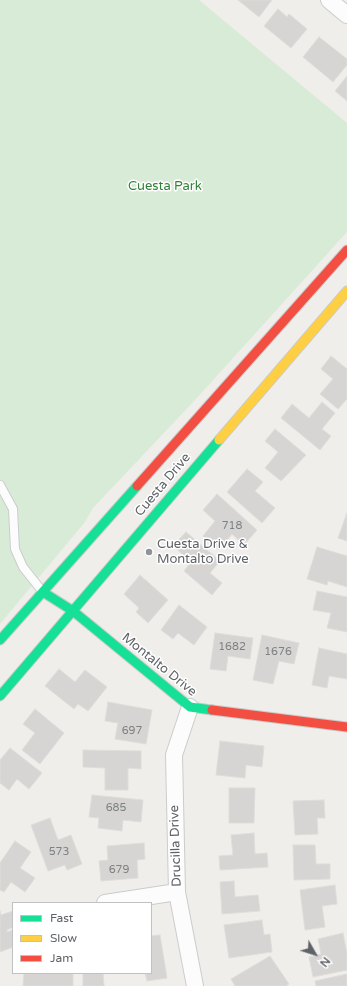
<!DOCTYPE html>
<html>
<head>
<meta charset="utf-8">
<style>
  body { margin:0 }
  #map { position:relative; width:347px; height:986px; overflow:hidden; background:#efeeea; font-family:"Varela Round",sans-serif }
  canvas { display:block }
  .legend { position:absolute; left:12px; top:902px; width:140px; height:72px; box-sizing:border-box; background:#fff; border:1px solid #bfc1c3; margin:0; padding:5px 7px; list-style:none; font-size:12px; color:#5f6368 }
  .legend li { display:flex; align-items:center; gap:8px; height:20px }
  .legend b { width:20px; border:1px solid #bfc1c3 }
  .north { position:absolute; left:295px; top:934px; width:40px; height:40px; -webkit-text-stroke:3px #fff; paint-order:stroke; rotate:129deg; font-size:11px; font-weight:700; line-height:16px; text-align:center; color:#5f6368 }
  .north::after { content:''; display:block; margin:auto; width:14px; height:18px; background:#5f6368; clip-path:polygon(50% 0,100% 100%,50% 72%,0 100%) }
</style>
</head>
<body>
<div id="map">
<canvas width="347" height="986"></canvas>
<ul class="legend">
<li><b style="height:5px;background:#16e098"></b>Fast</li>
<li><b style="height:5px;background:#ffcf43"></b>Slow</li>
<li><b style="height:5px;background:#f24e42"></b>Jam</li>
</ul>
<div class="north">N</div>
</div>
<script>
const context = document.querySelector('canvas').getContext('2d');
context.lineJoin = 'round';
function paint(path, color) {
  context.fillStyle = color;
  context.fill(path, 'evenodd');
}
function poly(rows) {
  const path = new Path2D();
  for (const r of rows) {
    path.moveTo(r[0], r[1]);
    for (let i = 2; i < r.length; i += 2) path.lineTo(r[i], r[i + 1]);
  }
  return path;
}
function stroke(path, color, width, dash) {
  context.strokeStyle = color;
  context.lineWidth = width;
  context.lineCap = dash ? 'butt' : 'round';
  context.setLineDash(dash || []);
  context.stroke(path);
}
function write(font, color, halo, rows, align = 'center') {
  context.font = font + ' "Varela Round",sans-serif';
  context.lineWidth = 3;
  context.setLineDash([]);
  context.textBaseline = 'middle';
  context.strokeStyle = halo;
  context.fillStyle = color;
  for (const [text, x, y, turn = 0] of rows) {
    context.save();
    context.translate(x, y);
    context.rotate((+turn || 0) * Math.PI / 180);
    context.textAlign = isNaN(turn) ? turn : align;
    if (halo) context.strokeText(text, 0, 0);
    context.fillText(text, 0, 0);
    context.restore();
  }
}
const green = poly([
  [0,0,199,0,347,123,347,232,195,400,93,508,85,522,0,624]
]);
const building = poly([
  [238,0,272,0,259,17,238,0],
  [278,9,287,17,289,14,307,29,291,48,264,26,278,9],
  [319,37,347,59,347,65,333,82,303,57,319,37],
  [347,76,347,101,335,91,347,76],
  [331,356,347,369,347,399,338,409,320,394,333,379,321,369,331,356],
  [322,402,335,413,322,429,331,436,320,450,281,418,292,404,309,418,322,402],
  [275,429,306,455,281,481,265,468,278,452,265,441,275,429],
  [247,469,263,482,255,491,275,508,262,523,227,492,247,469],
  [217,494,257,530,244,545,232,534,219,550,203,536,215,521,203,510,217,494],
  [347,513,347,541,338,538,347,513],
  [186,532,220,561,210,573,222,583,212,595,184,571,191,562,173,546,186,532],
  [317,547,347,556,347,587,328,581,327,585,307,579,317,547],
  [140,575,168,600,148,623,136,612,139,608,124,594,140,575],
  [317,591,347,597,347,632,327,628,331,613,313,610,317,591],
  [179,605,207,627,194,645,178,633,173,639,161,630,179,605],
  [215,633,253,638,250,659,228,656,226,671,210,669,215,633],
  [262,635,299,643,294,664,279,661,273,684,253,680,262,635],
  [319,648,347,654,347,679,329,676,327,688,312,685,319,648],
  [59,669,75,682,85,670,107,687,88,711,78,704,74,709,45,686,59,669],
  [108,702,152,710,146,744,115,739,118,723,105,721,108,702],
  [35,709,64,733,40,764,22,750,35,733,23,724,35,709],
  [220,741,264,746,262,767,246,765,245,778,216,775,220,741],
  [10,748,42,773,29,789,17,779,9,790,0,783,0,760,10,748],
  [83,750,141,751,141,769,128,768,128,790,105,790,105,768,83,767,83,750],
  [229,788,255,788,254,823,229,823,229,788],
  [92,795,143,800,141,822,123,820,122,831,98,828,99,818,89,817,92,795],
  [324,800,325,818,317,818,318,834,295,835,293,801,324,800],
  [50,818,58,840,71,835,82,864,67,870,65,865,48,871,31,825,50,818],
  [254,833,255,854,267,853,268,867,220,870,219,856,233,855,231,835,254,833],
  [15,841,31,852,20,868,35,878,25,892,11,882,4,892,0,890,0,863,15,841],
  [144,843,145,859,137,860,138,878,101,881,99,861,108,860,107,846,144,843],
  [293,845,315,845,316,864,330,864,330,879,294,880,293,845],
  [234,881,235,897,258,895,260,911,222,914,220,882,234,881],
  [335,885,337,904,322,906,325,927,305,930,300,890,335,885],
  [0,911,1,915,13,911,13,927,7,930,7,932,13,930,13,947,0,952,0,911],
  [262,920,264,935,270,934,272,952,229,958,224,925,262,920],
  [343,933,347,954,347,970,313,977,309,957,321,954,318,939,343,933],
  [160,935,167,978,147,981,145,973,151,973,151,936,160,935],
  [270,956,289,984,286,986,235,986,231,979,270,956],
  [24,973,73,973,73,986,23,986,24,973],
  [83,973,103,973,104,986,83,986,83,973],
  [347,974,347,986,316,986,315,981,347,974]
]);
const lane = poly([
  [0,485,13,509,15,549,23,567,42,591]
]);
const street = poly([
  [329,0,347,15],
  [190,707,174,755,177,892,195,986],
  [105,903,177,892]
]);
const fast = poly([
  [43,592,73,611,190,707,212,710],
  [0,640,137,486],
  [0,696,219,440]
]);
const slow = poly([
  [219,440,347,291]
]);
const jam = poly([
  [137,486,347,250],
  [212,710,347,727]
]);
const markers = [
  [149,552,4,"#919496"]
];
const numberNames = [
  ["718",232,526],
  ["1682",232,647],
  ["1676",278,652],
  ["697",132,731],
  ["685",116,808],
  ["573",59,852],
  ["679",119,870]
];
const parkNames = [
  ["Cuesta Park",165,187]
];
const streetNames = [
  ["Cuesta Drive",163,485,-50],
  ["Montalto Drive",159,665,39],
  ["Drucilla Drive",176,846,-92]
];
const poiNames = [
  ["Cuesta Drive &",157,545],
  ["Montalto Drive",157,560]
];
paint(green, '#d8ebd6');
paint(building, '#d6d5d3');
stroke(building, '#deddd9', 1);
stroke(lane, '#cbcccc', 10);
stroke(street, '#cbcccc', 18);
stroke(fast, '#cacacb', 11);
stroke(slow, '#cacacb', 11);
stroke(jam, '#cacacb', 11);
stroke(lane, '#fdfcfc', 8);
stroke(street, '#fdfcfc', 16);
stroke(fast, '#16e098', 9);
stroke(slow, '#ffcf43', 9);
stroke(jam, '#f24e42', 9);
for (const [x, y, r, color] of markers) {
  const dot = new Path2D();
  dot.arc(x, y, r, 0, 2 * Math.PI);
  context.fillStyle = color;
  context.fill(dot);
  stroke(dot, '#fff', 1.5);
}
write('11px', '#7e8184', null, numberNames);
write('13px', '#348238', '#fff', parkNames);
write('13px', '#5f6368', '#fff', streetNames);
write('13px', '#5f6368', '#fff', poiNames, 'left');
</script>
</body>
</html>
